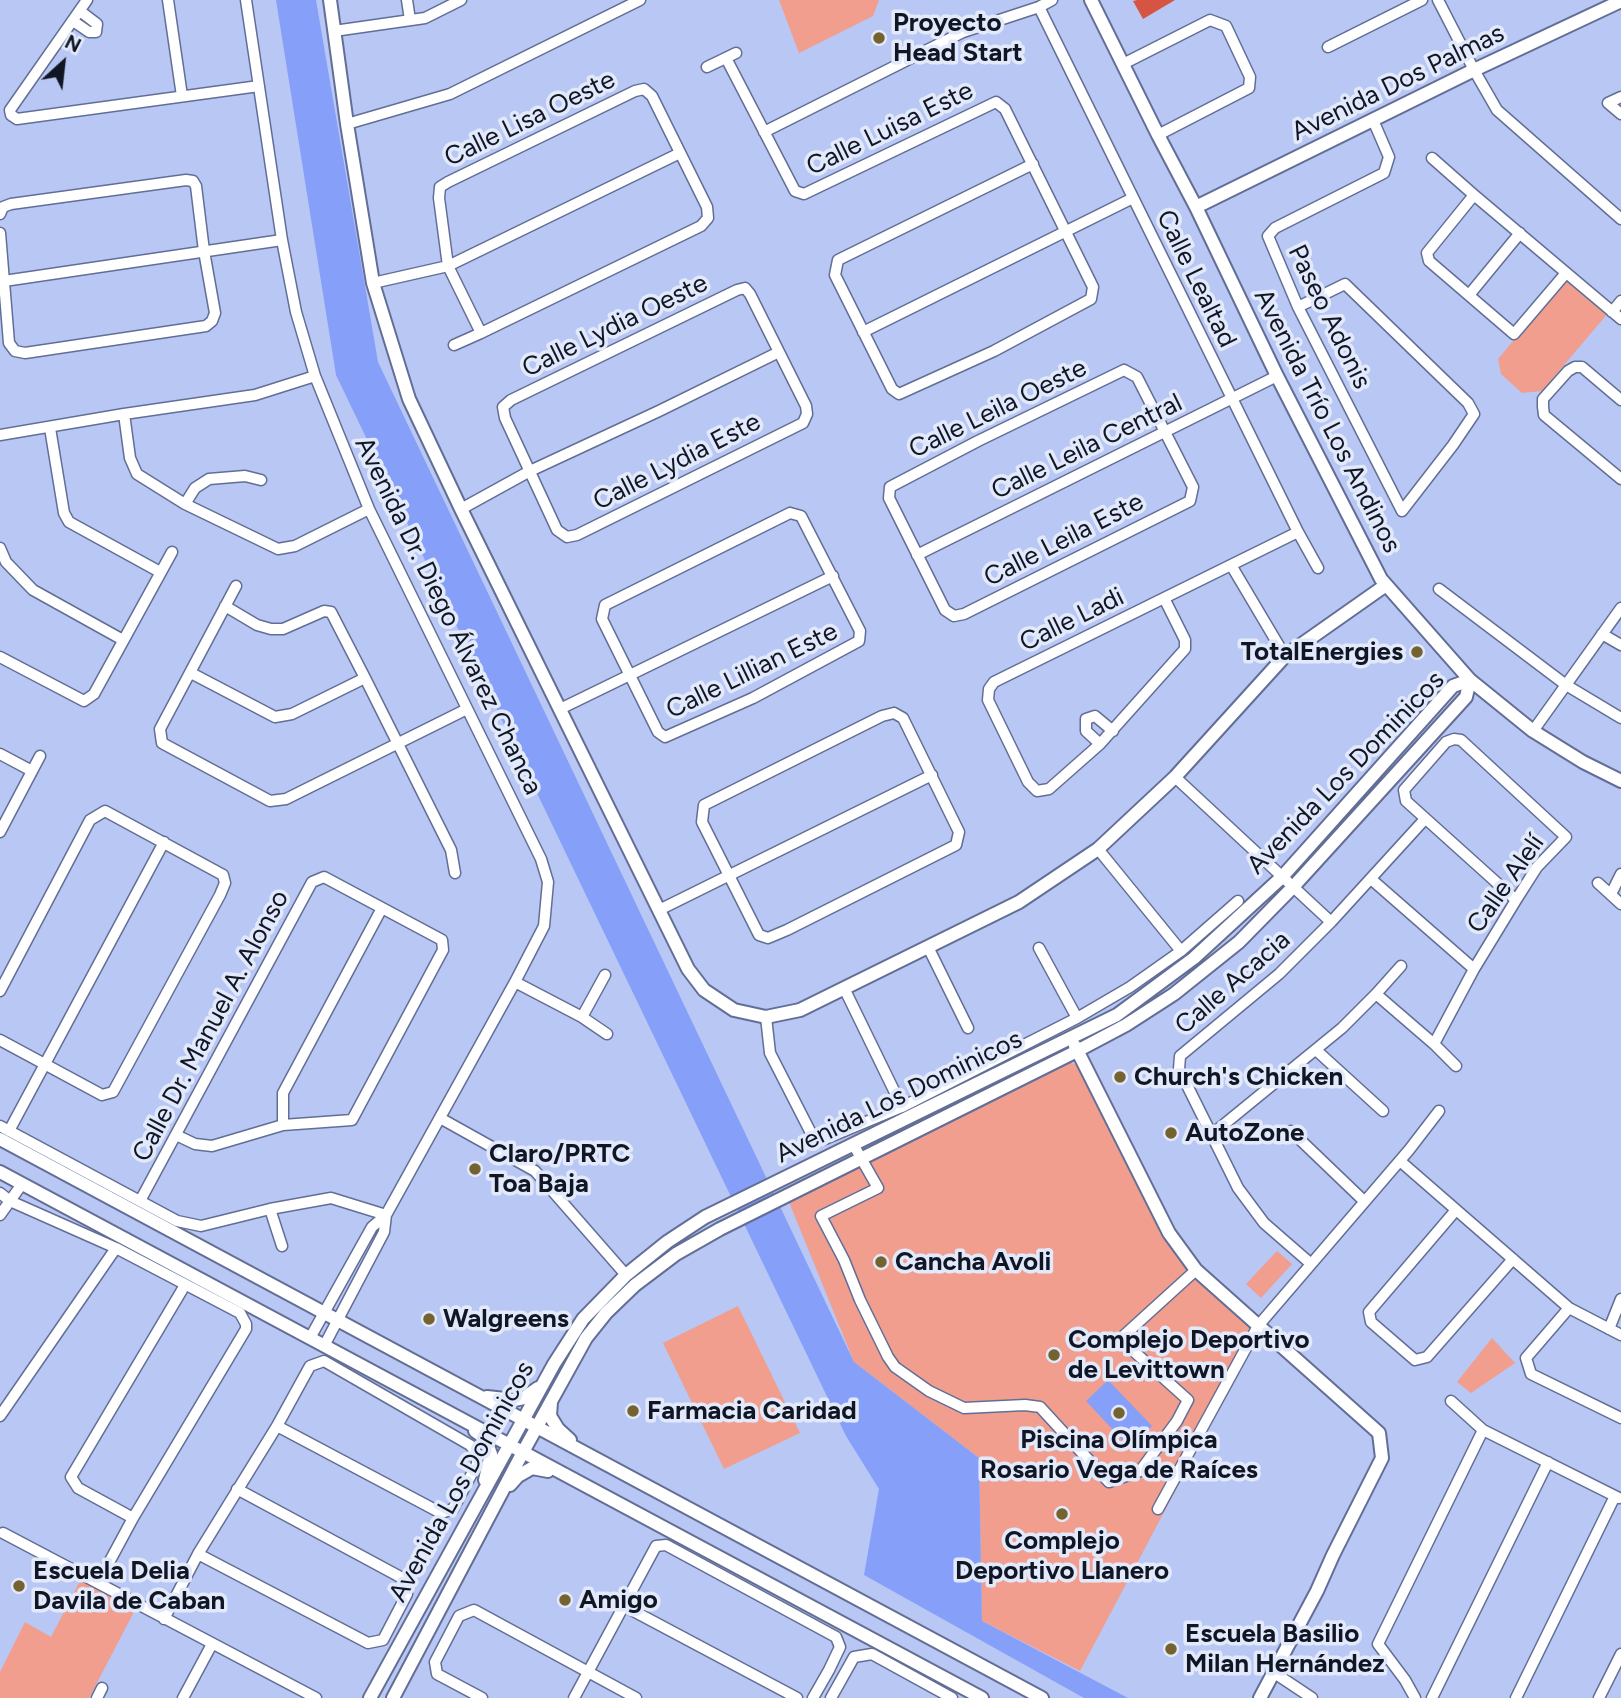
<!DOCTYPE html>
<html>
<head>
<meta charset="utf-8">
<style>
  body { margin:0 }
  #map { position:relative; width:1621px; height:1698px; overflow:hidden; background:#b8c7f3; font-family:Figtree,sans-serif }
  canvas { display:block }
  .north { position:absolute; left:28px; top:28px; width:70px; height:70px; -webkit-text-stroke:5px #e2e9fb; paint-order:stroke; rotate:27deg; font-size:19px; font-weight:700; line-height:28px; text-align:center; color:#111625 }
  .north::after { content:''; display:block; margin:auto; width:24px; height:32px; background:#111625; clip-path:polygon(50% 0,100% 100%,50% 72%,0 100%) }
</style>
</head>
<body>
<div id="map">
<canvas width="1621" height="1698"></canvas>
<div class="north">N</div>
</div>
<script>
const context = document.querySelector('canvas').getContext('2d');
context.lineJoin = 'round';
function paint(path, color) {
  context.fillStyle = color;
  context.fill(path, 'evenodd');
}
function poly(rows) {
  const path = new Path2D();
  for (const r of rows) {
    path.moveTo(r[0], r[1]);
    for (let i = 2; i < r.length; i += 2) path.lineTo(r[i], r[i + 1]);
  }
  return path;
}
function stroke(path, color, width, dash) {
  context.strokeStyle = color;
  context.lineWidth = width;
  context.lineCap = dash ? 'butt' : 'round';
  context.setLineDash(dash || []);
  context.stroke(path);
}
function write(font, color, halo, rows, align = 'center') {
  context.font = font + ' Figtree,sans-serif';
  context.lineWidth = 7;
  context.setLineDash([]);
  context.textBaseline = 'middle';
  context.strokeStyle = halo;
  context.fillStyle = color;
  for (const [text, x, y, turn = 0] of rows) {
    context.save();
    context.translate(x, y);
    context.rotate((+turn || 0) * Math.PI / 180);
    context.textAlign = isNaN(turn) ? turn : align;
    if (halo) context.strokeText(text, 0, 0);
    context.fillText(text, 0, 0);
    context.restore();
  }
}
const green = poly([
  [779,0,879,0,873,16,799,53],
  [1567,276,1609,312,1542,391,1522,393,1501,374,1498,359],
  [1069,1062,1077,1065,1085,1077,1167,1235,1254,1330,1254,1342,1080,1671,982,1621,979,1458,854,1362,787,1197],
  [1277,1251,1292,1264,1261,1298,1246,1284],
  [738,1306,800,1433,724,1469,663,1343],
  [1492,1338,1515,1363,1471,1393,1457,1382],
  [81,1579,136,1608,89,1698,0,1698,0,1672,25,1622,51,1637]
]);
const forest = poly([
  [1137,0,1175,0,1143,19,1133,1]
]);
const water = poly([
  [276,0,316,0,378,362,854,1362,979,1458,982,1621,1128,1698,1084,1698,864,1575,879,1489,846,1436,336,375],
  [1108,1380,1152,1426,1129,1447,1086,1401]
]);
const street = poly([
  [87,0,10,110,11,115,17,119,259,86],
  [168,0,182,96],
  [246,0,282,240,296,312,315,376,369,509,541,859,548,882,544,926,515,982,386,1215,372,1227,310,1338],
  [407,0,410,20],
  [1438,0,1474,70,1497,110,1621,219],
  [1039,7,1298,532,1318,568],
  [73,21,89,32,96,32,97,24,80,11],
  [334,31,425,18,461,0],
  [1328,47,1422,0],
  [726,58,795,191,804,194,996,102,1005,109,1093,287,1091,299,994,351,899,394,892,389,835,275,838,260,1033,164],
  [1123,64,1210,20,1226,26,1250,77,1249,88,1158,135],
  [707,67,736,53],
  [1621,97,1608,103,1621,114],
  [347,124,450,94,640,0],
  [764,132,963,32,1039,7,1052,0],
  [1432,158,1474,195,1621,319],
  [1474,195,1427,253,1429,261,1514,334,1566,273],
  [0,214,3,207,11,204,186,180,193,181,196,186,204,251,215,313,212,321,206,326,25,353,15,351,9,343,0,233],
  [4,281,282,240],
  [373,283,448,266,680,153],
  [745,288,750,294,806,406,807,414,803,423,577,535,567,537,557,530,505,418,503,407,511,400,737,290,745,288],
  [1469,295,1520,233],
  [1298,307,1345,284,1468,403,1474,414,1453,445,1402,511,1298,307,1268,236,1275,228,1384,173,1389,157,1373,120],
  [1612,312,1621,301],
  [863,332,1133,198],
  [454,345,481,333,701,226,708,218,707,207,652,96,644,89,635,91,448,182,440,187,439,198,448,266,481,333],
  [1124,370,1137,377,1193,487,1190,501,964,614,954,616,945,610,889,498,890,487,978,441,1124,370],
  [1621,400,1582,367,1575,367,1568,371,1543,399,1543,407,1544,415,1621,479],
  [124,414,130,458,137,474,185,504,278,549,295,546,369,509],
  [50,428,64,513,69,522,160,572],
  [0,435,124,414,255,395,315,376],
  [185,504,195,488,209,479,245,476,261,480],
  [461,509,530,471,659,411,779,352],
  [790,513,801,516,860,631,859,641,753,698,665,737,658,732,602,619,605,605,790,513],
  [0,548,6,562,33,590,123,640],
  [917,555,1277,376],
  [1231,565,1285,656],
  [236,586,160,729,162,743,270,801,286,799,467,709],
  [1439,589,1566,685,1621,718],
  [1164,598,1185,640,1185,649,1100,744,1049,789,1037,791,1028,782,988,700,989,689,994,682,1231,565,1298,532],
  [225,606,257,625,271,629,283,629,324,611,331,612,365,678,451,850,455,873],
  [1602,634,1621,645],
  [0,657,84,701,94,694,172,552],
  [191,673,275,717,292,714,365,678],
  [560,709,833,576],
  [894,713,903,718,959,832,956,845,787,930,768,938,759,935,702,822,704,805,882,716,894,713],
  [1533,731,1621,608],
  [1100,744,1086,731,1086,719,1095,716,1113,731],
  [0,754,32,771],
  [1175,777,1331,922],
  [0,832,40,756],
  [1098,849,1181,951],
  [1371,879,1474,969],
  [1598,883,1621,904],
  [1611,894,1621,874],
  [659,910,932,775],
  [928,947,968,1028],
  [1039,948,1077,1018],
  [515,982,582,1017,607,1034],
  [844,988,902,1107],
  [0,991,90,820,105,811,223,875,225,883,220,895,113,1092,102,1095,0,1040],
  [1376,994,1434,1044,1456,1066],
  [582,1017,605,975],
  [766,1017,770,1053,813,1137,825,1139,902,1107,1077,1018,1130,987,1181,951,1238,901],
  [1434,1044,1474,969,1516,900,1537,867,1566,837,1461,740,1454,739,1446,742,1404,790,1406,801,1516,900],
  [1316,1050,1383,1111],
  [440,1118,535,1171,626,1275],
  [283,1125,283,1093,382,908],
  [0,1126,177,1221,201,1226,270,1209,331,1198,386,1215],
  [9,1131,164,842],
  [1291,1131,1364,1201],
  [1211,1135,1342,1028,1376,994,1401,966],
  [853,1144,878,1188,821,1216,844,1260,860,1300,888,1357,895,1367,929,1391,964,1408,1025,1405,1040,1407,1109,1482,1140,1471,1177,1421,1188,1400,1120,1339,1196,1270],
  [1400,1161,1569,1308,1621,1335],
  [0,1193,10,1201,116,1248,240,1313,246,1324,246,1329,133,1518,98,1583],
  [140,1201,312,882,324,877,442,940,443,950,352,1120,283,1125,212,1146,195,1144,176,1135],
  [270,1209,282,1246],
  [1456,1210,1369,1312,1371,1322,1415,1360,1427,1357,1513,1259],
  [0,1215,22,1184],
  [1310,1263,1264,1223,1238,1188,1179,1069,1180,1056,1279,974,1331,922,1425,819],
  [1569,1308,1526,1358,1531,1374,1621,1418],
  [1609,1329,1621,1299],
  [324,1346,384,1232,386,1215],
  [1451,1401,1483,1430,1619,1498],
  [0,1416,116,1248],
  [1158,1509,1258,1326,1409,1150,1439,1111],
  [133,1518,78,1488,71,1477,185,1285],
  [3,1533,316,1698],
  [198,1554,368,1643,383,1640,407,1594,404,1579,237,1489],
  [624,1606,797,1698],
  [164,1619,198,1554,277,1426,310,1366,324,1361,470,1445,477,1454,477,1464,453,1509,441,1513,277,1426],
  [1273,1672,1312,1698],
  [97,1698,102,1688],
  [183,1698,212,1644],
  [482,1698,437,1674,435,1662,459,1616,474,1610,636,1698],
  [574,1698,656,1546,666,1545,836,1637,840,1647,829,1670,813,1698],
  [831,1698,854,1657,872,1654,952,1698],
  [1415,1698,1405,1680,1378,1644,1483,1430],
  [1432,1698,1548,1462],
  [1516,1698,1615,1496],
  [1599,1698,1621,1654]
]);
const secondary = poly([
  [330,0,347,124,373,283,409,399,461,509,688,969,704,990,734,1010,766,1017,800,1010,1019,902,1098,849,1175,777,1285,656,1386,585],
  [1091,0,1158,135,1196,207,1277,376,1381,579,1470,680,1533,731,1583,762,1621,781],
  [1196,207,1474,70,1621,1],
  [1075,1046,1169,1233,1196,1270,1379,1433,1382,1458,1333,1555,1317,1591,1260,1698],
  [0,1139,1042,1698],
  [0,1172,982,1698],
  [487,1397,514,1400,524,1398,538,1388],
  [551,1402,550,1416,558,1429,570,1440],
  [475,1431,485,1438,491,1454,485,1480],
  [510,1485,518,1476,532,1468,548,1471],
  [370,1698,554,1364,583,1319,626,1275,667,1242,705,1217,1117,1015,1194,958,1282,877,1453,686,1470,680],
  [393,1698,523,1452,586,1338,606,1313,635,1285,676,1254,720,1229,1077,1051,1126,1025,1174,994,1239,942,1293,887,1466,697,1470,680]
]);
const markers = [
  [879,38,7,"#746230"],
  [1417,652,7,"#746230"],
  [1120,1077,7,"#746230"],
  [1171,1133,7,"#746230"],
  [475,1169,7,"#746230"],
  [881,1262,7,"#746230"],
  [429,1319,7,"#746230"],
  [1054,1355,7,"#746230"],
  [633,1411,7,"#746230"],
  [1119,1413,7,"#746230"],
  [1062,1514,7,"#746230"],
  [19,1586,7,"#746230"],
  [565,1600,7,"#746230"],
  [1171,1649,7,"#746230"]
];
const poiNames = [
  ["Proyecto",893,23],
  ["Head Start",893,53],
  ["TotalEnergies",1403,652,"right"],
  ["Church's Chicken",1134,1077],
  ["AutoZone",1185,1133],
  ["Claro/PRTC",489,1154],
  ["Toa Baja",489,1184],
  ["Cancha Avoli",895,1262],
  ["Walgreens",443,1319],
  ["Complejo Deportivo",1068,1340],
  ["de Levittown",1068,1370],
  ["Farmacia Caridad",647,1411],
  ["Piscina Olímpica",1119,1440,"center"],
  ["Rosario Vega de Raíces",1119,1470,"center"],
  ["Complejo",1062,1541,"center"],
  ["Deportivo Llanero",1062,1571,"center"],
  ["Escuela Delia",33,1571],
  ["Davila de Caban",33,1601],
  ["Amigo",579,1600],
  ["Escuela Basilio",1185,1634],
  ["Milan Hernández",1185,1664]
];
const streetNames = [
  ["Avenida Dos Palmas",1398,83,-26],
  ["Calle Lisa Oeste",530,119,-26],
  ["Calle Luisa Este",890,129,-26],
  ["Calle Lealtad",1196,279,64],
  ["Paseo Adonis",1329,317,64],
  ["Calle Lydia Oeste",615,326,-26],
  ["Calle Leila Oeste",998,409,-26],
  ["Avenida Trío Los Andinos",1327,421,63],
  ["Calle Leila Central",1087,447,-26],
  ["Calle Lydia Este",677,462,-27],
  ["Calle Leila Este",1064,540,-27],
  ["Avenida Dr. Diego Álvarez Chanca",448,616,64],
  ["Calle Ladi",1072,620,-26],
  ["Calle Lillian Este",752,671,-26],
  ["Avenida Los Dominicos",1346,773,-46],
  ["Calle Alelí",1506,884,-55],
  ["Calle Acacia",1233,983,-41],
  ["Calle Dr. Manuel A. Alonso",211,1026,-62],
  ["Avenida Los Dominicos",899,1097,-26],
  ["Avenida Los Dominicos",462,1482,-61]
];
paint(green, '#f19e8f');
paint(forest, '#d65542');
paint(water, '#869ff9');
stroke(street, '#626e96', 13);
stroke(secondary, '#626e96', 16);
stroke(street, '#fff', 10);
stroke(secondary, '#fff', 12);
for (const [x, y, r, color] of markers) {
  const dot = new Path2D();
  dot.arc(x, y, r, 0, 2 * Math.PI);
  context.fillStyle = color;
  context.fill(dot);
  stroke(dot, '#e2e9fb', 2.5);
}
write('bold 26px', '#111625', '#e2e9fb', poiNames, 'left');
write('26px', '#111625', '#e2e9fb', streetNames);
</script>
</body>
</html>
